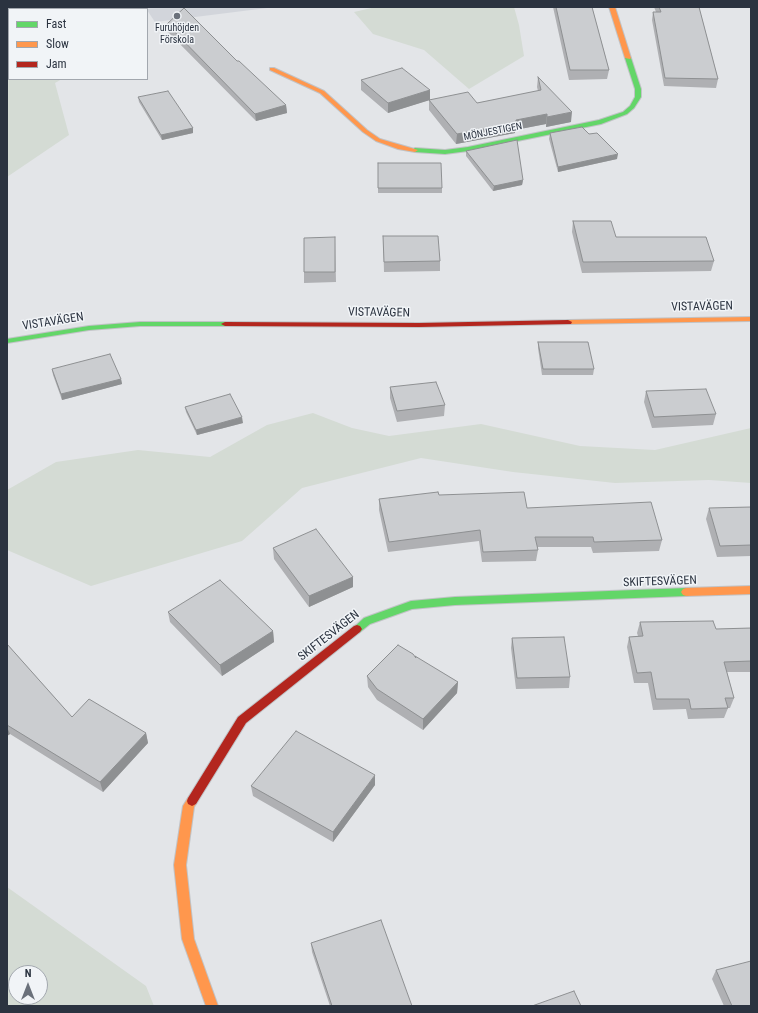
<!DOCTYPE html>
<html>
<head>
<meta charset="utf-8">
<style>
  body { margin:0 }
  #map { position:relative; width:758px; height:1013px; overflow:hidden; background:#e3e5e8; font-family:"Roboto Condensed",sans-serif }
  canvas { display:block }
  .frame { position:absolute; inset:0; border:8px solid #2b3340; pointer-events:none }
  .legend { position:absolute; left:8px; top:8px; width:140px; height:72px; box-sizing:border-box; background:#f1f4f7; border:1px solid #a2a7ae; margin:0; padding:5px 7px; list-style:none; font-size:12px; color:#2b3340 }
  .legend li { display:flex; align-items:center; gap:8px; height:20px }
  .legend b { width:20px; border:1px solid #a2a7ae }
  .north { position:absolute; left:8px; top:965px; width:40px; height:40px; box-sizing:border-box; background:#f1f4f7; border:1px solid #a2a7ae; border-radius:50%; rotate:0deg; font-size:11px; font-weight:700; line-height:16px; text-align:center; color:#2b3340 }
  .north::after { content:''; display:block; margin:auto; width:14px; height:18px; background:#6b717b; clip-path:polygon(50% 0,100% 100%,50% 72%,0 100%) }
</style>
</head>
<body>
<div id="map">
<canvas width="758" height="1013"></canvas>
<div class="frame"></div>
<ul class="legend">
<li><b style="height:5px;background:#63d668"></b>Fast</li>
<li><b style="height:5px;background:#ff974d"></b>Slow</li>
<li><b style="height:5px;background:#b3261e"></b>Jam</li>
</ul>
<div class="north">N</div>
</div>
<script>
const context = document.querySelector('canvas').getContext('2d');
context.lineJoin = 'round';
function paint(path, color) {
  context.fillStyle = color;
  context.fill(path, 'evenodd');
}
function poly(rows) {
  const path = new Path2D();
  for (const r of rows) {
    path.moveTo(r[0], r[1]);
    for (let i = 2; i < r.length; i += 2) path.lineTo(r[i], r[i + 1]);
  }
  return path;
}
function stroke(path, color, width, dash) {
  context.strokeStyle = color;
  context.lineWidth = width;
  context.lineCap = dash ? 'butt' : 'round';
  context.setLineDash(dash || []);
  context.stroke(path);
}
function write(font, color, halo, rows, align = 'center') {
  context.font = font + ' "Roboto Condensed",sans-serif';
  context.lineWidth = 3;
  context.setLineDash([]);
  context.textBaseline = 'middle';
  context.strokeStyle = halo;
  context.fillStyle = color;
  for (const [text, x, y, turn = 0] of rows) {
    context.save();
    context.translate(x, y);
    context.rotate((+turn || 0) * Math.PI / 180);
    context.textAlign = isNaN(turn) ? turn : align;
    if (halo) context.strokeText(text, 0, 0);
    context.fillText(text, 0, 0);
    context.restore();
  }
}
const built = poly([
  [145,7,275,7,155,22]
]);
const green = poly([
  [7,7,124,7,127,9,9,9,9,79,62,79,55,83,69,135,7,177],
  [376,7,514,7,519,25,524,56,469,89,424,50,373,34,354,12],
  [313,413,352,428,389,436,481,424,580,446,655,450,751,428,751,483,709,480,615,483,513,472,421,458,302,488,242,541,91,586,7,550,7,490,56,462,138,450,210,457,267,425],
  [7,887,146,986,154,1006,7,1006],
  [16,973,40,973,40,997,16,997]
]);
const fast = poly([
  [628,56,631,58,641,89,641,97,634,108,627,114,601,124,468,151,445,154,415,152,412,150,415,148,445,150,468,147,599,120,623,112,630,106,635,97,635,89,625,58,628,56],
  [140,322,225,322,229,324,225,326,140,326,89,330,7,343,7,339,89,326,140,322],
  [686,588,689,589,691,592,689,595,686,596,455,605,412,609,370,624,360,632,357,633,354,632,352,629,364,618,411,601,455,597,686,588]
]);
const slow = poly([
  [609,7,615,7,631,58,630,59,625,58,609,7],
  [270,68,274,68,324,91,367,130,380,139,418,150,415,152,398,149,376,141,363,132,320,93,270,70,270,68],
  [751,317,751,321,568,324,564,322,568,320,751,317],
  [751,586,751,594,686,596,683,595,681,592,683,589,686,588,751,586],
  [192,796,196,798,197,801,194,807,186,865,194,939,218,1006,206,1006,182,939,174,865,183,806,188,798,192,796]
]);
const jam = poly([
  [568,320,572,322,571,324,419,327,225,326,221,324,225,322,419,323,568,320],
  [357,625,360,626,362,629,360,632,246,723,196,804,192,806,188,804,187,801,188,798,238,717,354,626,357,625]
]);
const wall = poly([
  [553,7,592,7,609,70,607,79,569,80],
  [654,7,699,7,718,79,716,88,664,86,652,20,653,12,656,12],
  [167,24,237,61,286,105,287,113,256,121,168,32],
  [538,77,571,122,546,127,546,124,515,130,515,133,456,144,429,110,429,100,388,113,361,90,361,80,430,90,430,100,477,103,538,91,537,87],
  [138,97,193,128,193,133,162,140,139,102],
  [550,133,589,134,617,159,558,172,549,139],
  [466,151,523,180,522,185,493,191,466,156],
  [378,163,442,188,442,193,378,193],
  [573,221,616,237,714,261,711,271,582,273,572,232],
  [383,236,440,261,440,271,384,272],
  [335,237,336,282,304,283,304,272],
  [538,342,594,369,593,375,542,375,538,348],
  [52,369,121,379,122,384,62,400,53,375],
  [390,387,445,405,444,416,397,422,390,398],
  [646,391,716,414,713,425,652,428,644,402],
  [185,407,243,423,197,435,186,412],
  [439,495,527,508,662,540,659,551,593,553,591,547,537,547,538,550,536,561,482,562,479,541,388,552,379,510,379,499],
  [751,507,751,556,717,557,706,519,709,508],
  [273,548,353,577,353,587,309,607,274,559],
  [168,612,273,631,274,642,222,676,170,622],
  [640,622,716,629,751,628,751,672,727,672,734,698,730,708,728,708,724,718,688,719,686,709,653,710,648,683,634,683,627,647,629,637,638,636,637,633],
  [512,638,570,677,569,688,516,689,511,648],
  [7,644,72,717,146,733,148,743,103,792,10,734,7,736],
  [415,657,458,682,457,693,423,730,377,700,368,687,367,676],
  [375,785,333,842,253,796,251,786],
  [311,943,412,1006,330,1006,312,952],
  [716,970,751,1006,724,1006,712,979]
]);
const shadedWall = poly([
  [430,90,430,100,388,113,388,103],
  [286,105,287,113,256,121,255,114],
  [572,112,571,122,546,127,547,117],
  [547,114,546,124,515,130,515,133,456,144,457,134,516,120],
  [193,128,193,133,162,140,161,135],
  [618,154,617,159,558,172,558,167],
  [523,180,522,185,493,191,494,186],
  [121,379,122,384,62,400,61,394],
  [242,417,243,423,197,435,196,430],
  [353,577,353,587,309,607,309,596],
  [273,631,274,642,222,676,220,665],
  [458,682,457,693,423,730,423,719],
  [7,727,10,734,7,736],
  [146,733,148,743,103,792,100,782],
  [375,775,375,785,333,842,333,832]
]);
const building = poly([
  [556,7,592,7,609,70,570,70,556,7],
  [659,7,699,7,718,79,665,78,653,12,661,12,659,7],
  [184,8,237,61,239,61,286,105,255,114,167,24,184,8],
  [402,68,430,90,388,103,361,80,402,68],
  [538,77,572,112,547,117,547,114,516,120,516,123,457,134,429,100,468,92,477,103,541,90,538,77],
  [168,91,193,128,161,135,138,97,168,91],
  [582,127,589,134,597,133,618,154,558,167,550,133,582,127],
  [517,140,523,180,494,186,466,151,517,140],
  [378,163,441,163,442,188,378,188,378,163],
  [573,221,611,221,616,237,706,237,714,261,583,262,573,221],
  [383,236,438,236,440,261,384,262,383,236],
  [335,237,335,272,304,272,304,238,335,237],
  [538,342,588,342,594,369,543,369,538,342],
  [110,354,121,379,61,394,52,369,110,354],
  [436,382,445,405,397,411,390,387,436,382],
  [706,389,716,414,654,417,646,391,706,389],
  [230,394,242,417,196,430,185,407,230,394],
  [438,492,439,495,524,492,527,508,651,502,662,540,594,542,593,537,535,537,538,550,483,552,480,530,389,542,379,499,438,492],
  [751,507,751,545,720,546,709,508,751,507],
  [316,529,353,577,309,596,273,548,316,529],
  [220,580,273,631,220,665,168,612,220,580],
  [713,621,716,629,751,628,751,661,724,662,734,698,725,698,728,708,691,709,689,699,656,699,651,672,637,673,629,637,643,636,640,622,713,621],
  [564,637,570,677,517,678,512,638,564,637],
  [7,644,72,717,89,699,146,733,100,782,7,725,7,644],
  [398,645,413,654,416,658,415,656,458,682,423,719,377,689,367,676,398,645],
  [296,731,375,775,333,832,251,786,296,731],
  [381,920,412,1006,332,1006,311,943,381,920],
  [751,961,751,1006,732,1006,716,970,751,961],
  [574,991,581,1006,532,1006,574,991]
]);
const markers = [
  [177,16,4,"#6b717b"]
];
const farPoinames = [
  ["Furuhöjden",177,28],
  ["Förskola",177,40]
];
const farStreetnames = [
  ["MÖNJESTIGEN",493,132,-11]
];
const streetNames = [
  ["VISTAVÄGEN",702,307,-1],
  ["VISTAVÄGEN",379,313,1],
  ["VISTAVÄGEN",53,322,-9],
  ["SKIFTESVÄGEN",660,582,-2],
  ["SKIFTESVÄGEN",329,636,-38]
];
paint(built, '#d2d5db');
paint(green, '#d4dbd4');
stroke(fast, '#c1c3c6', 2);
stroke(slow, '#c1c3c6', 2);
stroke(jam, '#c1c3c6', 2);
paint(fast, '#63d668');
paint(slow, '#ff974d');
paint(jam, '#b3261e');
paint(wall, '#afb0b3');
paint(shadedWall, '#8e9092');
paint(building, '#cbcdd0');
stroke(building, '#8e9092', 1);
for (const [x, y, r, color] of markers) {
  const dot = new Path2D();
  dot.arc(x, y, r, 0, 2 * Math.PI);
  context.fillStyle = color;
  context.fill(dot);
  stroke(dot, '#f1f4f7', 1.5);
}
write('10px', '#2b3340', '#f1f4f7', farPoinames);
write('10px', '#2b3340', '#f1f4f7', farStreetnames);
write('12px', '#2b3340', '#f1f4f7', streetNames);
</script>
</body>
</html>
